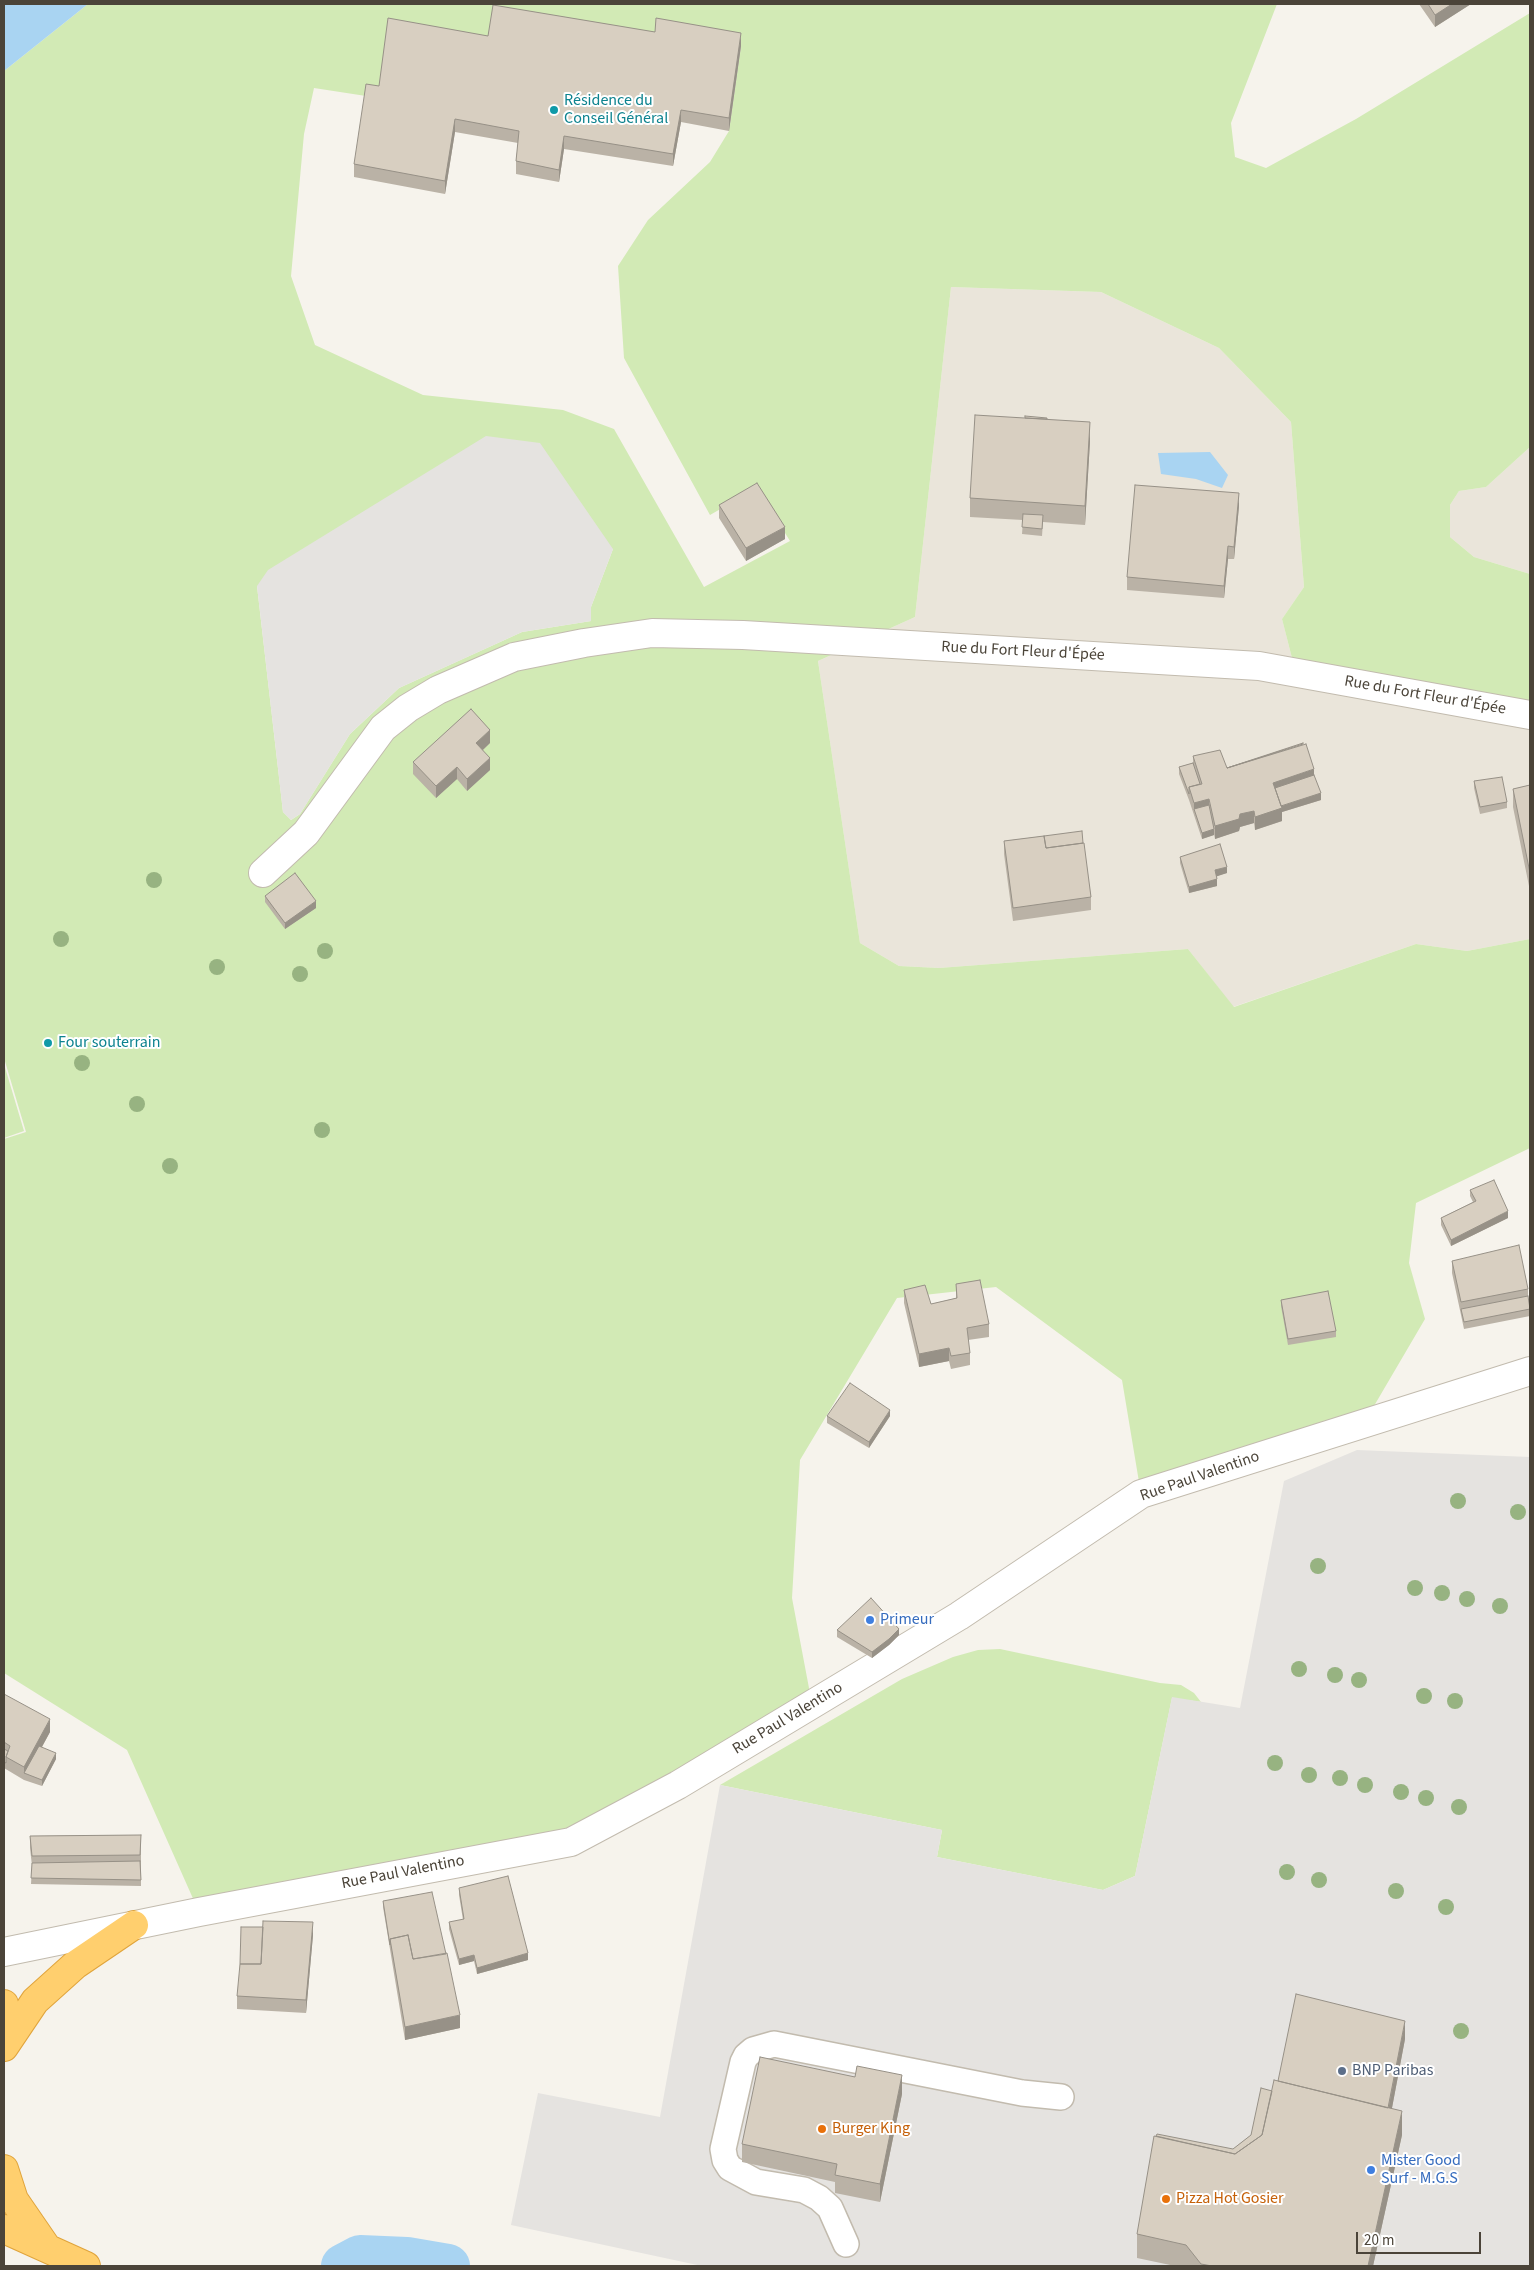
<!DOCTYPE html>
<html>
<head>
<meta charset="utf-8">
<style>
  body { margin:0 }
  #map { position:relative; width:1534px; height:2270px; overflow:hidden; background:#f6f3ec; font-family:"Source Sans 3",sans-serif }
  canvas { display:block }
  .frame { position:absolute; inset:0; border:5px solid #4b4439; pointer-events:none }
  .scale { position:absolute; left:1356px; top:2232px; width:125px; height:22px; box-sizing:border-box; border:2px solid #4b4439; border-top:0; padding-left:6px; font-size:15px; line-height:18px; white-space:nowrap; color:#4b4439; -webkit-text-stroke:4px #fff; paint-order:stroke }
</style>
</head>
<body>
<div id="map">
<canvas width="1534" height="2270"></canvas>
<div class="frame"></div>
<div class="scale">20 m</div>
</div>
<script>
const context = document.querySelector('canvas').getContext('2d');
context.lineJoin = 'round';
function paint(path, color) {
  context.fillStyle = color;
  context.fill(path, 'evenodd');
}
function poly(rows) {
  const path = new Path2D();
  for (const r of rows) {
    path.moveTo(r[0], r[1]);
    for (let i = 2; i < r.length; i += 2) path.lineTo(r[i], r[i + 1]);
  }
  return path;
}
function stroke(path, color, width, dash) {
  context.strokeStyle = color;
  context.lineWidth = width;
  context.lineCap = dash ? 'butt' : 'round';
  context.setLineDash(dash || []);
  context.stroke(path);
}
function write(font, color, halo, rows, align = 'center') {
  context.font = font + ' "Source Sans 3",sans-serif';
  context.lineWidth = 4;
  context.setLineDash([]);
  context.textBaseline = 'middle';
  context.strokeStyle = halo;
  context.fillStyle = color;
  for (const [text, x, y, turn = 0] of rows) {
    context.save();
    context.translate(x, y);
    context.rotate((+turn || 0) * Math.PI / 180);
    context.textAlign = isNaN(turn) ? turn : align;
    if (halo) context.strokeText(text, 0, 0);
    context.fillText(text, 0, 0);
    context.restore();
  }
}
const residential = poly([
  [951,287,1101,292,1219,348,1291,422,1304,587,1282,619,1292,658,1530,701,1530,939,1467,951,1416,944,1233,1007,1188,949,939,968,899,966,860,943,818,661,915,617],
  [1530,447,1530,574,1474,557,1450,537,1450,505,1459,491,1486,487]
]);
const green = poly([
  [88,4,1277,4,1231,123,1235,157,1266,168,1356,119,1530,13,1530,447,1486,487,1459,491,1450,505,1450,537,1474,557,1530,574,1530,701,1292,658,1282,619,1304,587,1291,422,1219,348,1101,292,951,287,915,617,818,661,860,943,899,966,939,968,1188,949,1234,1007,1416,944,1467,951,1530,939,1530,1148,1416,1203,1409,1263,1425,1319,1364,1423,1141,1494,1122,1380,996,1287,897,1298,800,1460,792,1598,812,1704,571,1842,199,1912,127,1750,4,1673,4,1139,26,1132,4,1058,4,71],
  [655,45,741,46,729,131,710,162,648,220,618,266,624,358,710,515,757,488,790,541,704,587,614,429,563,410,423,395,315,345,291,276,304,134,314,88,379,98,488,48],
  [613,549,591,607,591,621,522,632,399,688,350,734,300,814,291,820,283,812,257,586],
  [4,1064,24,1131,4,1138],
  [1000,1649,1160,1683,1181,1685,1194,1693,1201,1702,1172,1698,1135,1876,1103,1890,937,1857,942,1830,720,1785,902,1679,953,1657,978,1650]
]);
const parking = poly([
  [486,436,540,443,613,549,591,607,591,621,522,632,399,688,350,734,300,814,291,820,283,812,257,586,268,570],
  [1357,1450,1530,1457,1530,2266,702,2266,511,2225,538,2093,660,2117,720,1785,942,1830,937,1857,1103,1890,1135,1876,1172,1697,1240,1708,1284,1481]
]);
const water = poly([
  [4,4,88,4,4,71],
  [1210,452,1228,475,1222,488,1196,479,1161,474,1158,453]
]);
const canal = poly([
  [343,2266,360,2257,407,2259,448,2266]
]);
const lane = poly([
  [846,2244,830,2208,819,2198,804,2190,756,2182,730,2168,725,2160,723,2149,743,2062,746,2056,753,2050,774,2044,1022,2093,1061,2097]
]);
const street = poly([
  [263,873,306,833,383,728,408,708,438,690,514,657,584,643,652,633,743,635,1259,666,1530,715],
  [4,1952,199,1912,571,1842,678,1785,959,1616,1141,1494,1530,1371]
]);
const highway = poly([
  [4,2004,8,2018,4,2038],
  [4,2047,35,2001,75,1965,134,1925],
  [4,2169,14,2200,47,2248],
  [4,2229,86,2266]
]);
const trees = [
  [154,880],
  [61,939],
  [325,951],
  [217,967],
  [300,974],
  [82,1063],
  [137,1104],
  [322,1130],
  [170,1166],
  [1458,1501],
  [1518,1512],
  [1318,1566],
  [1415,1588],
  [1442,1593],
  [1467,1599],
  [1500,1606],
  [1299,1669],
  [1335,1675],
  [1359,1680],
  [1424,1696],
  [1455,1701],
  [1275,1763],
  [1309,1775],
  [1340,1778],
  [1365,1785],
  [1401,1792],
  [1426,1798],
  [1459,1807],
  [1287,1872],
  [1319,1880],
  [1396,1891],
  [1446,1907],
  [1461,2031]
];
const wall = poly([
  [1419,4,1471,4,1435,27],
  [655,32,741,46,729,131,681,122,673,166,564,149,559,182,516,174,516,161,518,143,455,132,445,194,354,177,354,164,379,86,488,36],
  [1047,419,1090,441,1085,525,1043,522,1042,536,1022,534,1023,520,970,517,970,498],
  [719,505,785,539,746,561,719,518],
  [1239,506,1234,559,1228,559,1224,598,1127,590,1127,577],
  [490,743,483,750,490,770,467,791,457,779,436,798,413,774,413,762],
  [1193,756,1227,768,1314,775,1321,800,1282,812,1282,821,1255,830,1254,823,1240,827,1239,831,1215,839,1214,834,1214,835,1202,839,1189,800,1179,774,1179,767,1193,763],
  [1474,781,1507,802,1507,808,1480,814,1474,788],
  [1530,785,1530,891,1513,807,1513,789],
  [1044,836,1083,843,1091,897,1091,910,1013,921,1004,854,1004,841],
  [1180,857,1227,873,1216,876,1217,886,1189,893,1180,863],
  [265,896,316,908,285,929,265,902],
  [1470,1190,1508,1218,1451,1246,1441,1225,1441,1218,1473,1202,1470,1196],
  [1452,1261,1528,1289,1528,1296,1530,1307,1530,1316,1464,1329,1452,1273],
  [956,1284,989,1324,989,1337,968,1340,970,1353,970,1365,951,1369,949,1361,919,1367,904,1303,904,1290,931,1304,956,1298],
  [1281,1300,1336,1331,1336,1337,1288,1345,1281,1306],
  [827,1416,890,1416,869,1448,827,1423],
  [837,1630,899,1635,889,1645,872,1658,837,1637],
  [4,1694,50,1732,42,1747,56,1759,42,1786,24,1780,4,1768],
  [141,1835,141,1886,31,1884,32,1866,30,1848,30,1836],
  [459,1888,528,1960,477,1974,474,1961,459,1965,449,1929,449,1922,463,1920,459,1895],
  [383,1901,460,2028,405,2040,383,1907],
  [313,1935,306,2013,237,2009,237,1996],
  [1405,2039,1392,2108,1402,2135,1373,2266,1175,2266,1137,2258,1137,2234,1233,2149,1251,2135,1272,2091,1278,2081],
  [902,2094,880,2202,835,2193,835,2182,742,2162,742,2144]
]);
const shadedWall = poly([
  [1452,4,1471,4,1435,27,1435,15],
  [741,33,741,46,729,131,729,118],
  [681,110,681,122,673,166,673,154],
  [455,119,455,132,445,194,445,181],
  [564,136,564,149,559,182,559,170],
  [1090,422,1090,441,1085,525,1085,506],
  [1239,493,1239,506,1234,559,1234,547],
  [785,527,785,539,746,561,746,548],
  [1228,546,1228,559,1224,598,1224,586],
  [490,730,490,743,476,756,476,743],
  [490,758,490,770,467,791,467,779],
  [457,767,457,779,436,798,436,786],
  [1314,769,1314,782,1275,795,1273,783],
  [1321,793,1321,800,1282,812,1282,821,1255,830,1255,817,1279,807],
  [1209,799,1209,812,1194,809,1194,803],
  [1254,811,1254,823,1240,827,1239,831,1215,839,1215,826,1240,814],
  [1214,829,1214,835,1202,839,1202,833],
  [1227,867,1227,873,1215,877,1215,870],
  [1217,879,1217,886,1189,893,1189,887],
  [316,901,316,908,285,929,285,923],
  [1508,1211,1508,1218,1451,1246,1451,1240],
  [949,1348,949,1361,919,1367,919,1354],
  [890,1410,890,1416,869,1448,869,1442],
  [899,1629,899,1635,889,1645,872,1658,872,1652],
  [50,1719,50,1732,27,1774,24,1773,24,1780,24,1767],
  [56,1753,56,1759,42,1786,42,1780],
  [313,1922,313,1935,306,2013,306,2000],
  [528,1953,528,1960,477,1974,477,1968],
  [474,1955,474,1961,459,1965,459,1959],
  [460,2015,460,2028,405,2040,405,2027],
  [1405,2021,1405,2039,1388,2129,1388,2111],
  [902,2075,902,2094,880,2202,880,2184],
  [1402,2111,1402,2135,1373,2266,1368,2266]
]);
const building = poly([
  [1428,4,1452,4,1435,15,1428,4],
  [493,5,655,32,656,18,741,33,729,118,681,110,673,154,564,136,559,170,516,161,519,131,455,119,445,181,354,164,366,84,379,86,388,18,488,36,493,5],
  [975,415,1090,422,1085,506,970,498,975,415],
  [1025,416,1047,418,1047,419,1025,418,1025,416],
  [757,483,785,527,746,548,719,505,757,483],
  [1135,485,1239,493,1234,547,1228,546,1224,586,1127,577,1135,485],
  [1023,514,1043,515,1042,529,1022,527,1023,514],
  [471,709,490,730,476,743,490,758,467,779,457,767,436,786,413,762,471,709],
  [1303,743,1303,744,1227,768,1303,743],
  [1306,744,1314,769,1273,783,1282,808,1255,817,1254,811,1240,814,1239,819,1215,826,1209,799,1194,803,1189,787,1202,784,1193,756,1220,750,1227,768,1306,744],
  [1193,763,1200,784,1189,787,1189,794,1179,767,1193,763],
  [1314,775,1321,793,1281,806,1275,788,1314,775],
  [1502,777,1507,802,1480,807,1474,781,1502,777],
  [1530,785,1530,873,1513,789,1530,785],
  [1209,805,1214,829,1202,833,1194,809,1209,805],
  [1082,831,1083,843,1046,848,1044,836,1082,831],
  [1044,836,1046,848,1084,843,1091,897,1013,908,1004,841,1044,836],
  [1220,844,1227,867,1215,870,1217,879,1189,887,1180,857,1220,844],
  [295,873,316,901,285,923,265,896,295,873],
  [1494,1180,1508,1211,1451,1240,1441,1218,1476,1201,1470,1190,1494,1180],
  [1519,1245,1528,1289,1461,1302,1452,1261,1519,1245],
  [980,1280,989,1324,967,1328,970,1353,951,1356,949,1348,919,1354,904,1290,925,1285,931,1304,957,1298,956,1284,980,1280],
  [1328,1291,1336,1331,1288,1339,1281,1300,1328,1291],
  [1528,1296,1530,1309,1464,1322,1461,1309,1528,1296],
  [850,1383,890,1410,869,1442,827,1416,850,1383],
  [871,1598,899,1629,889,1639,872,1652,837,1630,871,1598],
  [4,1694,50,1719,24,1767,6,1757,10,1746,4,1742,4,1694],
  [39,1746,56,1753,42,1780,24,1773,39,1746],
  [4,1749,8,1751,6,1757,6,1763,4,1762,4,1749],
  [141,1835,140,1855,32,1856,30,1836,141,1835],
  [140,1861,141,1880,31,1878,32,1863,140,1861],
  [508,1876,528,1953,477,1968,474,1955,459,1959,449,1922,464,1919,459,1888,508,1876],
  [432,1892,446,1954,413,1959,408,1935,390,1939,390,1945,383,1901,432,1892],
  [263,1921,313,1922,306,2000,237,1996,240,1964,261,1964,263,1921],
  [241,1927,263,1927,261,1964,240,1964,241,1927],
  [408,1935,413,1959,447,1953,460,2015,405,2027,390,1939,408,1935],
  [1296,1994,1405,2021,1388,2108,1278,2081,1296,1994],
  [760,2057,855,2077,857,2066,902,2075,880,2184,835,2175,837,2164,742,2144,760,2057],
  [1274,2080,1402,2111,1368,2266,1212,2266,1201,2264,1186,2245,1137,2234,1154,2136,1235,2154,1262,2135,1274,2080],
  [1261,2088,1272,2091,1262,2135,1235,2154,1156,2136,1157,2134,1233,2149,1251,2135,1261,2088]
]);
const markers = [
  [554,110,5,"#0f9aa8"],
  [48,1043,5,"#0f9aa8"],
  [870,1620,5,"#3f7fe0"],
  [1342,2071,5,"#5c6f8a"],
  [822,2129,5,"#e8710a"],
  [1371,2170,5,"#3f7fe0"],
  [1166,2199,5,"#e8710a"]
];
const cultureNames = [
  ["Résidence du",564,101],
  ["Conseil Général",564,119],
  ["Four souterrain",58,1043]
];
const streetNames = [
  ["Rue du Fort Fleur d'Épée",1023,652,3],
  ["Rue du Fort Fleur d'Épée",1425,696,10],
  ["Rue Paul Valentino",1200,1477,-19],
  ["Rue Paul Valentino",788,1719,-31],
  ["Rue Paul Valentino",403,1873,-11]
];
const shopNames = [
  ["Primeur",880,1620],
  ["Mister Good",1381,2161],
  ["Surf - M.G.S",1381,2179]
];
const serviceNames = [
  ["BNP Paribas",1352,2071]
];
const foodNames = [
  ["Burger King",832,2129],
  ["Pizza Hot Gosier",1176,2199]
];
paint(residential, '#eae5da');
paint(green, '#d2eab5');
paint(parking, '#e5e3e0');
paint(water, '#a9d4f2');
stroke(canal, '#a9d4f2', 44);
stroke(lane, '#c2bbae', 28);
stroke(street, '#c2bbae', 30);
stroke(highway, '#e0a43c', 30);
stroke(lane, '#fff', 25);
stroke(street, '#fff', 28);
stroke(highway, '#ffcf6e', 28);
context.fillStyle = '#97b381';
for (const [x, y] of trees) {
  context.beginPath();
  context.arc(x, y, 8, 0, 2 * Math.PI);
  context.fill();
}
paint(wall, '#bab2a6');
paint(shadedWall, '#979187');
paint(building, '#d8cfc1');
stroke(building, '#979187', 1);
for (const [x, y, r, color] of markers) {
  const dot = new Path2D();
  dot.arc(x, y, r, 0, 2 * Math.PI);
  context.fillStyle = color;
  context.fill(dot);
  stroke(dot, '#fff', 2);
}
write('16px', '#0d838f', '#fff', cultureNames, 'left');
write('16px', '#4b4439', '#fff', streetNames);
write('16px', '#366cbe', '#fff', shopNames, 'left');
write('16px', '#4e5e75', '#fff', serviceNames, 'left');
write('16px', '#c56008', '#fff', foodNames, 'left');
</script>
</body>
</html>
